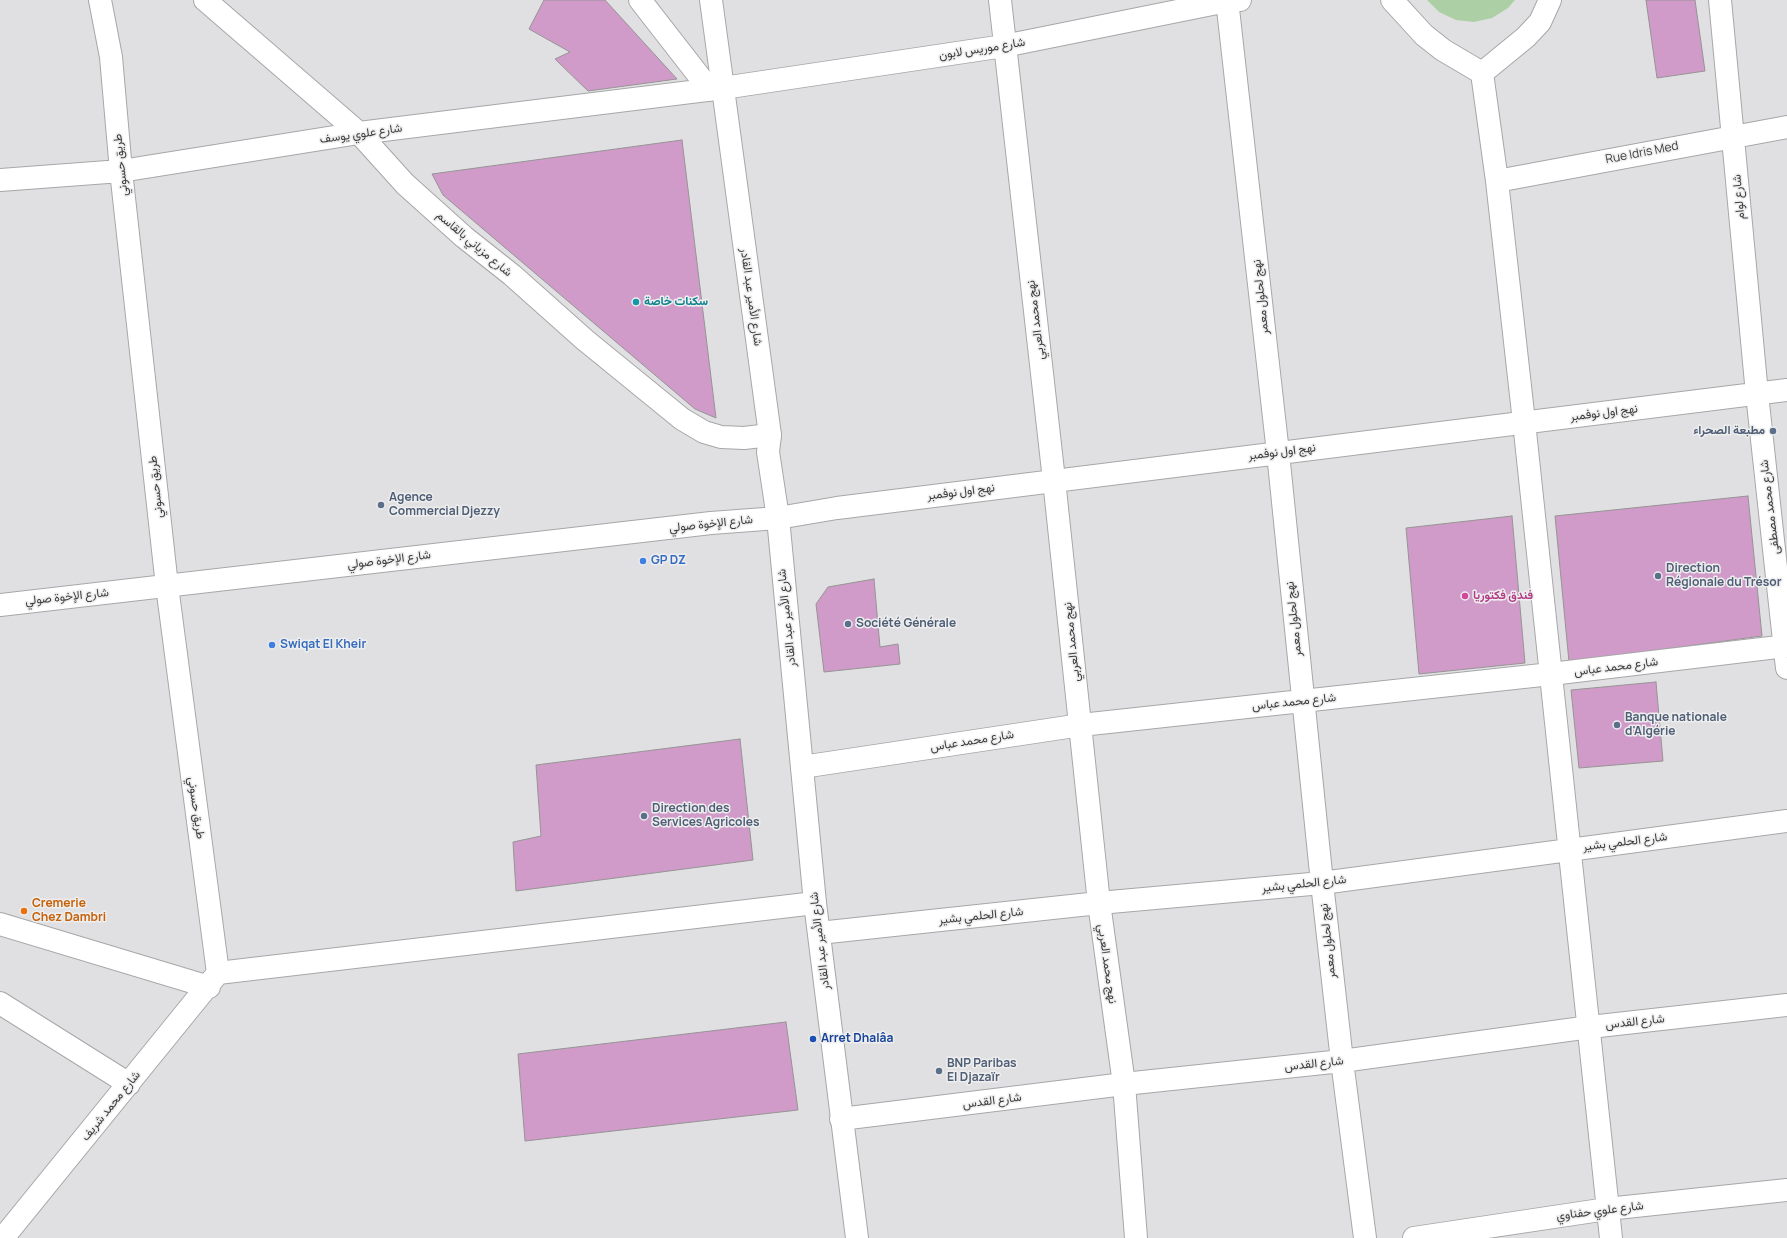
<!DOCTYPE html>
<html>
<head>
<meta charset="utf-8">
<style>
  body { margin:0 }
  canvas { display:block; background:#e0e0e2 }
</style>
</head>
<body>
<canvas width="1787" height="1238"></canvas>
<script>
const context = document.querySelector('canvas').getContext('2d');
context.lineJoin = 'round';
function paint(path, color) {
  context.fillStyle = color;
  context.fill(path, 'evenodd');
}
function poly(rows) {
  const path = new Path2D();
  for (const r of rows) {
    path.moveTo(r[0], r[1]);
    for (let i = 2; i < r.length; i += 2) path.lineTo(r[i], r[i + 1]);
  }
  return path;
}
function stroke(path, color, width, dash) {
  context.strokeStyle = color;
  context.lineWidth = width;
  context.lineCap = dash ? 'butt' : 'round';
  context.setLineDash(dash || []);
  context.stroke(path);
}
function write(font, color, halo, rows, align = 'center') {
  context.font = font + ' Manrope,Vazirmatn,sans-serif';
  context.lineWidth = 3;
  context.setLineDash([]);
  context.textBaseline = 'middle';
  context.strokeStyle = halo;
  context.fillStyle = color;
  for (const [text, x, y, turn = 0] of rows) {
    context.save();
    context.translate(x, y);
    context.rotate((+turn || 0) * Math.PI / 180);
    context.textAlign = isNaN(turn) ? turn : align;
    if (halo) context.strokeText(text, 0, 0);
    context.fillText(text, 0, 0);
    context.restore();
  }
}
const green = poly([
  [1427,0,1515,0,1508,8,1492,18,1474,22,1456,20,1439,12]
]);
const building = poly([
  [544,0,605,0,677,79,588,91,555,59,570,52,529,29,544,0],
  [1646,0,1695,0,1705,71,1657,78,1646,0],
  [682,140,716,418,695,409,443,195,432,174,682,140],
  [1748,496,1762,636,1569,662,1555,516,1748,496],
  [1512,516,1525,663,1419,674,1406,528,1512,516],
  [874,579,880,647,898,644,900,664,824,672,816,604,828,587,874,579],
  [1656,682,1663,761,1579,768,1571,690,1656,682],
  [740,739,753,860,516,891,513,842,541,836,536,765,740,739],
  [786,1022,798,1110,525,1141,518,1054,786,1022]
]);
const street = poly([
  [100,0,111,57,121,171,167,586,218,973],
  [205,0,359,133,405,184,464,237,512,275,585,340,682,419,704,432,721,437,744,438,770,435],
  [640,0,710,90],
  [1000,0,1054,480,1099,903,1124,1084,1136,1238],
  [1227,0,1278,453,1322,883,1342,1061,1365,1238],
  [1392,0,1424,35,1443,50,1482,73,1526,37,1540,22,1550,0],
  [1720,0,1757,394,1787,668],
  [1482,73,1497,181,1524,422,1611,1238],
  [0,180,121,171,359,133,723,88,1004,46,1227,1,1240,0],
  [1497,181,1787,127],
  [778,518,837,508,1787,390],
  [802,767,1081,725,1551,674,1787,646],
  [0,924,209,987],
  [819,933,1099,903,1322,883,1787,821],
  [218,973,815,903],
  [0,1003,129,1084],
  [841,1119,1124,1084,1342,1061,1590,1027,1787,1005],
  [3,1238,218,973],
  [1414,1238,1607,1209,1787,1190]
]);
const secondary = poly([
  [0,605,711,523,778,518]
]);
const primary = poly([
  [711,0,770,435,768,452,778,518,815,903,857,1238]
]);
const markers = [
  [636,302,4,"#0f9aa8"],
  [1773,431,4,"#5c6f8a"],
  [381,505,4,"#5c6f8a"],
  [643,561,4,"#3f7fe0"],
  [1658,576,4,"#5c6f8a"],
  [1465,596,4,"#d1479c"],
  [848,624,4,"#5c6f8a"],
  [272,645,4,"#3f7fe0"],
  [1617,725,4,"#5c6f8a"],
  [644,816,4,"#5c6f8a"],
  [24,911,4,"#e8710a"],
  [813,1039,4,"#1a4fb4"],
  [939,1071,4,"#5c6f8a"]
];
const streetNames = [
  ["شارع موريس لابون",982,49,-9],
  ["شارع علوي يوسف",361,134,-8],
  ["Rue Idris Med",1642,153,-11],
  ["طريق حسوني",121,165,-96],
  ["شارع لوام",1739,197,-95],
  ["شارع مزياني بالقاسم",474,244,40],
  ["شارع الأمير عبد القادر",751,297,82],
  ["نهج لحلول معمر",1261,297,-96],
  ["نهج محمد العربي",1036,320,-97],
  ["نهج اول نوفمبر",1604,413,-7],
  ["نهج اول نوفمبر",1282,452,-7],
  ["طريق حسوني",156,487,-96],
  ["نهج اول نوفمبر",961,492,-7],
  ["شارع محمد مصطفى",1770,507,-97],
  ["شارع الإخوة صولي",711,524,-6],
  ["شارع الإخوة صولي",389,560,-7],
  ["شارع الإخوة صولي",67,597,-6],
  ["شارع الأمير عبد القادر",787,618,-96],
  ["نهج لحلول معمر",1294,619,-96],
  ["نهج محمد العربي",1072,642,-96],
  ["شارع محمد عباس",1616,667,-7],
  ["شارع محمد عباس",1294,702,-6],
  ["شارع محمد عباس",972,741,-9],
  ["طريق حسوني",196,808,82],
  ["شارع الحلمي بشير",1625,842,-7],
  ["شارع الحلمي بشير",1304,884,-6],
  ["شارع الحلمي بشير",981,916,-6],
  ["شارع الأمير عبد القادر",820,941,-97],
  ["نهج لحلول معمر",1328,941,-96],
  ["نهج محمد العربي",1107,964,82],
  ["شارع القدس",1635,1022,-6],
  ["شارع القدس",1314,1064,-6],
  ["شارع القدس",992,1101,-7],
  ["شارع محمد شريف",111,1106,-51],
  ["شارع علوي حفناوي",1600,1211,-7]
];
const cultureNames = [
  ["سكنات خاصة",644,302]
];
const serviceNames = [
  ["مطبعة الصحراء",1765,431,"right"],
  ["Agence",389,498],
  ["Commercial Djezzy",389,512],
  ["Direction",1666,569],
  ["Régionale du Trésor",1666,583],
  ["Société Générale",856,624],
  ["Banque nationale",1625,718],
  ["d'Algérie",1625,732],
  ["Direction des",652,809],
  ["Services Agricoles",652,823],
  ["BNP Paribas",947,1064],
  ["El Djazaïr",947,1078]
];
const shopNames = [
  ["GP DZ",651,561],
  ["Swiqat El Kheir",280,645]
];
const hotelNames = [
  ["فندق فكتوريا",1473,596]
];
const foodNames = [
  ["Cremerie",32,904],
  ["Chez Dambri",32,918]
];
const transitNames = [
  ["Arret Dhalâa",821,1039]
];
paint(green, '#adcfa5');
paint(building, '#d09bc8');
stroke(building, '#959495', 1);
stroke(street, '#a7a7a9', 24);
stroke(secondary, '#a7a7a9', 24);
stroke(primary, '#a7a7a9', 24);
stroke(street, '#fff', 22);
stroke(secondary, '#fff', 22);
stroke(primary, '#fff', 22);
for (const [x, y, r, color] of markers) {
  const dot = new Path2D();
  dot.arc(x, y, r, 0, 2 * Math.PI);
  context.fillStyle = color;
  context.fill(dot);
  stroke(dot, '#eeeeef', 1.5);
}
write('12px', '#3b3b3c', '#eeeeef', streetNames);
write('bold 12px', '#0d838f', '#eeeeef', cultureNames, 'left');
write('bold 12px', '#4e5e75', '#eeeeef', serviceNames, 'left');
write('bold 12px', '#366cbe', '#eeeeef', shopNames, 'left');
write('bold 12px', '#b23c85', '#eeeeef', hotelNames, 'left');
write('bold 12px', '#c56008', '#eeeeef', foodNames, 'left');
write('bold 12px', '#164399', '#eeeeef', transitNames, 'left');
</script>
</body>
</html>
